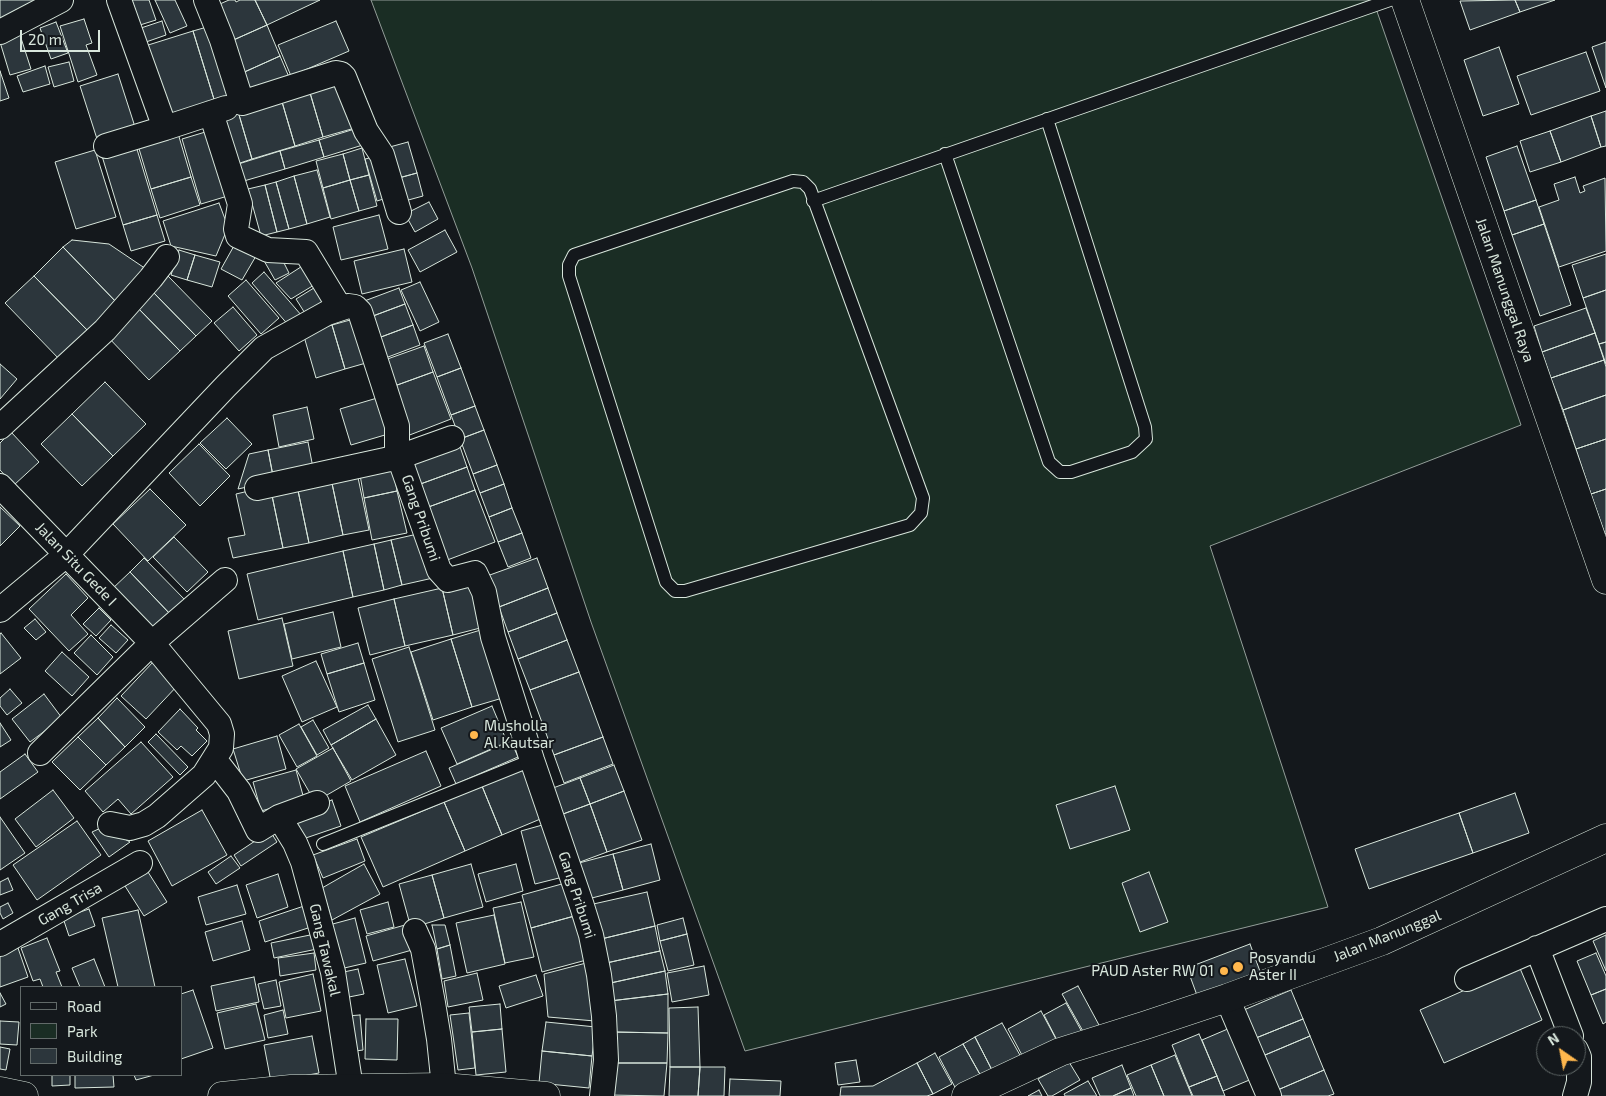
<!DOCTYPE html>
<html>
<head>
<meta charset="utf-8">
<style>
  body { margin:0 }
  #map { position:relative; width:1606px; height:1096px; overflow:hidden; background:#14181c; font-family:"Exo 2",sans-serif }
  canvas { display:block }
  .legend { position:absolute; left:20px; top:986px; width:162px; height:90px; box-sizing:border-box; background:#14181c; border:1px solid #626a69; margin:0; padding:6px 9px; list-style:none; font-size:15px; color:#d8e6dc }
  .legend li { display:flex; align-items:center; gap:10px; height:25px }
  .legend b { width:25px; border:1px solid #626a69 }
  .north { position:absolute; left:1536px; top:1026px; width:50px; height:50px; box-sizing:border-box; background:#14181c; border:1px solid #626a69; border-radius:50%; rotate:327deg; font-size:14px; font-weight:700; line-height:20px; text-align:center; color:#d8e6dc }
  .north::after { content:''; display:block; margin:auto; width:18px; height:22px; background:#ffb74d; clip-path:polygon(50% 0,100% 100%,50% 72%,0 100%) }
  .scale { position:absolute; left:20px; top:30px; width:80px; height:22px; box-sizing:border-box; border:2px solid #d8e6dc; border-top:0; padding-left:6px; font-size:15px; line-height:18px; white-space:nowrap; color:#d8e6dc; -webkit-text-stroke:4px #14181c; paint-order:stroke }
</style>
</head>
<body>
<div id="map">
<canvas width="1606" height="1096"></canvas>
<ul class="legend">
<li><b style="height:6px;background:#14181c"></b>Road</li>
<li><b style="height:14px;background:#1a2d24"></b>Park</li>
<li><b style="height:14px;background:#2c363c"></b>Building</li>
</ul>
<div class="north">N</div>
<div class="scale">20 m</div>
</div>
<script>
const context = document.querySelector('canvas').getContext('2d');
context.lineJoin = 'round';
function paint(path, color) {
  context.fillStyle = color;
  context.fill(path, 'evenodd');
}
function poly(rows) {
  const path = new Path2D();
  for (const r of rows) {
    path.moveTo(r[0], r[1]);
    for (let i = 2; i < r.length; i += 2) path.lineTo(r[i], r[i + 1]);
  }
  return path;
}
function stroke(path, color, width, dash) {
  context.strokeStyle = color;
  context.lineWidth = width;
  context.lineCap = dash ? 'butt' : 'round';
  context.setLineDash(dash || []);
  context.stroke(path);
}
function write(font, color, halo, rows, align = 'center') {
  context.font = font + ' "Exo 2",sans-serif';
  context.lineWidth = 4;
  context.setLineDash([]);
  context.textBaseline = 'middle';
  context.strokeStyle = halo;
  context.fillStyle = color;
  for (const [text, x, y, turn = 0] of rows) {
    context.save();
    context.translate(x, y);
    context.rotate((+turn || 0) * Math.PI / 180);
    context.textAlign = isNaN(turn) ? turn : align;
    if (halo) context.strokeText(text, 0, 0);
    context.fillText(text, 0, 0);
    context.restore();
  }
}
const green = poly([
  [371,0,1373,0,1521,425,1210,546,1328,907,745,1051,591,622,472,268,371,0]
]);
const building = poly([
  [0,0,36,0,0,20,0,0],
  [132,0,149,0,156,20,140,25,132,0],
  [155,0,175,0,187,26,170,33,155,0],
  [229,0,235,0,236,2,240,0,255,0,267,25,229,42,213,7,229,0],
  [255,0,320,0,267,25,255,0],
  [1515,0,1555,0,1520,12,1515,0],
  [1515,0,1520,12,1470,30,1460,1,1515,0],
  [84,19,92,43,86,45,97,75,78,82,60,26,84,19],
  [162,21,166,35,146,42,141,28,162,21],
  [336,21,349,51,291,76,278,45,336,21],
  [56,22,68,53,51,59,40,28,56,22],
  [214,25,238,103,217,109,193,31,214,25],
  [267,25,280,56,240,74,229,42,267,25],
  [193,31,217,109,168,124,145,46,193,31],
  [20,35,31,69,10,75,0,42,20,35],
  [1606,42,1606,88,1592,47,1606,42],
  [1499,47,1519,104,1483,116,1464,60,1499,47],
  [1586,52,1600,91,1531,115,1517,76,1586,52],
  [280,56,289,77,249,94,240,74,280,56],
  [69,62,74,81,54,87,48,67,69,62],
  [45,66,50,84,23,92,17,76,45,66],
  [0,71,9,98,0,101,0,71],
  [118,74,136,130,98,142,80,86,118,74],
  [339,77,355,128,323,137,308,86,339,77],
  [308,86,323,137,295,146,280,95,308,86],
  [280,95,295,146,252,159,237,108,280,95],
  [237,108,252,159,231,166,215,115,237,108],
  [1606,111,1606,146,1601,147,1591,116,1606,111],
  [1591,116,1601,147,1561,162,1550,131,1591,116],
  [361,127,366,144,324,157,319,140,361,127],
  [177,130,191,177,151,189,137,142,177,130],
  [212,130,231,195,201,204,182,139,212,130],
  [1550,131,1561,162,1530,172,1520,141,1550,131],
  [319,140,324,157,285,169,280,151,319,140],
  [408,142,417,173,395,179,386,148,408,142],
  [136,146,157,215,123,225,102,156,136,146],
  [1517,146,1536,200,1504,211,1486,157,1517,146],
  [362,148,369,175,350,180,343,154,362,148],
  [95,150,116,217,76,229,55,162,95,150],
  [280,151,285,169,237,183,232,166,280,151],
  [343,154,350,180,323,188,316,161,343,154],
  [378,156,390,197,377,201,365,159,378,156],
  [317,170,330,217,307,224,294,176,317,170],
  [417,173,423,196,401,202,395,179,417,173],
  [369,175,377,206,359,211,350,180,369,175],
  [294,176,307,224,289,229,276,182,294,176],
  [191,177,200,205,160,218,151,189,191,177],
  [1575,177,1580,193,1585,191,1583,186,1605,178,1606,251,1559,267,1539,207,1559,200,1554,184,1575,177],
  [350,180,359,211,331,219,323,188,350,180],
  [276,182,289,229,277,232,265,185,276,182],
  [265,185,277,232,261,236,248,189,265,185],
  [1536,200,1544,224,1512,235,1504,211,1536,200],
  [429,202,438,219,415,232,405,214,429,202],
  [219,203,228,227,216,256,171,246,163,221,219,203],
  [157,215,165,241,131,251,123,225,157,215],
  [379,215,388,249,341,260,333,227,379,215],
  [1544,224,1571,305,1540,316,1512,235,1544,224],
  [445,230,457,252,420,272,408,250,445,230],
  [72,240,109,244,152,273,119,305,63,247,72,240],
  [235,244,256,256,242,280,221,269,235,244],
  [63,247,119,305,90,333,34,276,63,247],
  [404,249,412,282,362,294,354,261,404,249],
  [179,250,195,255,187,280,171,275,179,250],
  [278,251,289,273,275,280,263,259,278,251],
  [1606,254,1606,290,1583,298,1572,265,1606,254],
  [195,255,220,262,212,287,187,280,195,255],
  [307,263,319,282,291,299,276,283,307,263],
  [264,272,302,316,290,327,252,283,264,272],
  [34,276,90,333,61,361,5,303,34,276],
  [168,276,212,321,196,336,152,291,168,276],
  [246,280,279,318,261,334,228,296,246,280],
  [420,282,439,322,420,331,401,290,420,282],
  [322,283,334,302,308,318,296,299,322,283],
  [399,288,405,304,365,319,359,303,399,288],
  [1606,290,1606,342,1599,344,1583,298,1606,290],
  [152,291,196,336,180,351,136,306,152,291],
  [405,304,413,325,373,340,365,319,405,304],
  [136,306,180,351,149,380,106,335,136,306],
  [233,307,257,335,239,351,214,323,233,307],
  [1586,308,1595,333,1542,352,1534,326,1586,308],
  [361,317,373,361,345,369,332,325,361,317],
  [332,325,345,369,316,378,303,333,332,325],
  [413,325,420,345,380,360,373,340,413,325],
  [1595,333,1604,360,1551,378,1542,352,1595,333],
  [448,334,461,368,437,377,424,343,448,334],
  [1606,342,1606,364,1599,344,1606,342],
  [424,346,433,372,389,388,379,362,424,346],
  [1604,360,1606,367,1606,395,1563,410,1551,378,1604,360],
  [0,364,17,379,0,399,0,364],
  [461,368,475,406,451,415,437,377,461,368],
  [433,372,451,419,407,436,389,388,433,372],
  [105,382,146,424,113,456,72,414,105,382],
  [1606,395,1606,439,1576,449,1563,410,1606,395],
  [384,396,395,432,351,445,340,409,384,396],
  [475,406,484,430,460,439,451,415,475,406],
  [307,407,314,439,279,447,273,415,307,407],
  [72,414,113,456,82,486,41,444,72,414],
  [227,418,252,444,226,469,200,443,227,418],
  [484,430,497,465,473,474,460,439,484,430],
  [11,432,39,462,14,485,0,470,0,443,11,432],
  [457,438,467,467,415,486,404,456,457,438],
  [1606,439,1606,489,1591,494,1576,449,1606,439],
  [308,442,314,473,274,481,268,450,308,442],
  [199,444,230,476,200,506,169,473,199,444],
  [268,450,274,481,238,489,249,454,268,450],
  [392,462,397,491,364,498,359,469,392,462],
  [497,465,504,484,480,493,473,474,497,465],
  [467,467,475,490,423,509,415,486,467,467],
  [356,468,369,530,343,535,330,474,356,468],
  [330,474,343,535,309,543,296,481,330,474],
  [296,481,309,543,283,548,270,486,296,481],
  [504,484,512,508,489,517,480,493,504,484],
  [270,486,283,548,233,558,228,538,245,535,236,494,270,486],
  [150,489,186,525,148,561,113,524,150,489],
  [1606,489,1606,534,1605,534,1591,494,1606,489],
  [475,490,495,542,442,562,423,509,475,490],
  [397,491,407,533,372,540,364,498,397,491],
  [0,507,20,526,0,546,0,507],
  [512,508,522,533,498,542,489,517,512,508],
  [422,533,433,578,402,585,391,540,422,533],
  [522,533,531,558,508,567,498,542,522,533],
  [174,537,208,572,187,592,153,557,174,537],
  [391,540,402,585,384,590,374,544,391,540],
  [374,544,384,590,353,597,343,551,374,544],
  [343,551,353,597,258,620,247,574,343,551],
  [144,558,187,602,172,616,130,572,144,558],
  [537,558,548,588,499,607,487,576,537,558],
  [130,572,172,616,153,634,111,590,130,572],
  [66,574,88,598,71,615,88,634,69,651,29,609,66,574],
  [472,580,484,627,453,635,442,588,472,580],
  [442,588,453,635,405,646,394,599,442,588],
  [548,588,557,613,508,632,499,607,548,588],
  [394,599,405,646,370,655,358,608,394,599],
  [99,608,111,620,96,636,83,624,99,608],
  [333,612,341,647,292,659,284,624,333,612],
  [557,613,567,640,518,659,508,632,557,613],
  [282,618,293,666,239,679,228,631,282,618],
  [35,619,46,632,36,640,24,628,35,619],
  [111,625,128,640,116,653,99,638,111,625],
  [484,629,506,697,472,707,451,639,484,629],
  [1,633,21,658,0,674,0,634,1,633],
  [91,635,113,657,97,675,74,653,91,635],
  [451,639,472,707,433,720,411,652,451,639],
  [567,640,579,672,530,690,518,659,567,640],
  [358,643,364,663,327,674,321,654,358,643],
  [409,647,435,730,398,742,372,659,409,647],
  [62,652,89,677,72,696,45,671,62,652],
  [154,661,179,684,146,719,121,696,154,661],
  [316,661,337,707,302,722,282,676,316,661],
  [364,663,375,700,339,712,327,674,364,663],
  [579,672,603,737,554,755,530,690,579,672],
  [10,689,22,703,7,715,0,706,0,698,10,689],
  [44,694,62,718,30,742,12,719,44,694],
  [117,698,145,727,125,747,98,718,117,698],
  [368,705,376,719,331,745,323,730,368,705],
  [492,706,507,742,457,764,441,728,492,706],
  [180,709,198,728,196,730,207,741,192,756,181,746,177,750,158,732,180,709],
  [98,718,125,747,106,765,78,737,98,718],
  [376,719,396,755,352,780,331,745,376,719],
  [313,720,329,748,317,755,301,727,313,720],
  [0,723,11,740,0,747,0,723],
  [299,724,317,756,297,767,279,735,299,724],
  [156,734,188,767,180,775,148,742,156,734],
  [277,736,286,769,243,781,233,749,277,736],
  [78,737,106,765,80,790,52,762,78,737],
  [603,737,613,764,564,783,554,755,603,737],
  [511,741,518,757,456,784,449,768,511,741],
  [141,742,173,777,131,814,118,799,103,812,85,791,141,742],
  [333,748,351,781,315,802,296,769,333,748],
  [426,751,441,786,360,822,345,786,426,751],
  [25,754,38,772,0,799,0,772,25,754],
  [614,765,624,791,590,804,580,778,614,765],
  [529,766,550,815,502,835,482,786,529,766],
  [296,770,304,799,261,811,253,782,296,770],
  [580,778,590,804,555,817,545,791,580,778],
  [482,786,502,835,465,851,444,802,482,786],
  [1115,786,1130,830,1070,849,1056,805,1115,786],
  [53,790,74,818,36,847,15,819,53,790],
  [624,791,642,840,607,852,590,804,624,791],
  [1515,793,1529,833,1473,853,1459,813,1515,793],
  [332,800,341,826,297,841,285,819,332,800],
  [444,802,465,851,383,887,361,837,444,802],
  [590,804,607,852,572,865,555,817,590,804],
  [202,810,227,855,172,886,148,841,202,810],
  [1459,813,1473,853,1369,889,1355,849,1459,813],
  [0,817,25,853,0,870,0,817],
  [77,821,101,855,37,900,13,865,77,821],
  [553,822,567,876,535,884,521,831,553,822],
  [103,827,130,842,109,857,92,832,103,827],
  [270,831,277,842,241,866,234,855,270,831],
  [357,839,365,861,323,878,313,855,357,839],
  [651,844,660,880,623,890,613,854,651,844],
  [613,854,623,890,588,899,579,863,613,854],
  [231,856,240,868,216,884,208,872,231,856],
  [364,864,380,894,332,920,322,888,364,864],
  [471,864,483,907,444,918,432,875,471,864],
  [516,864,523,891,486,902,478,874,516,864],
  [148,872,167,902,144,916,125,886,148,872],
  [1149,872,1168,922,1140,932,1122,883,1149,872],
  [278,874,288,907,257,918,246,885,278,874],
  [432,875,444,918,411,928,399,884,432,875],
  [8,878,13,890,0,895,0,882,8,878],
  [569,882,578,915,531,928,522,895,569,882],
  [237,885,246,914,206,925,198,897,237,885],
  [647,892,655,926,597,940,589,905,647,892],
  [388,902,394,927,367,934,360,910,388,902],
  [521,902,534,957,505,963,493,908,521,902],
  [8,903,13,913,3,919,0,913,0,907,8,903],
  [304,906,311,927,265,942,259,921,304,906],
  [89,909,95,926,69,936,63,918,89,909],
  [138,910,155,987,118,987,102,918,138,910],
  [494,915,505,964,467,973,456,923,494,915],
  [578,915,590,959,542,972,531,928,578,915],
  [355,918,366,963,340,969,329,925,355,918],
  [683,918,687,934,660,941,657,925,683,918],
  [242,921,250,950,213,961,205,932,242,921],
  [405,925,412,950,373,961,366,936,405,925],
  [432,925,445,925,450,945,437,949,432,925],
  [655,926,660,951,602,964,597,940,655,926],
  [315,934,317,949,274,958,271,943,315,934],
  [687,934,694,965,668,971,660,941,687,934],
  [1606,935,1606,971,1593,941,1606,935],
  [47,938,60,971,56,972,62,987,43,987,40,979,33,981,21,948,47,938],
  [1250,944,1261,974,1198,998,1187,968,1250,944],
  [450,945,456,976,442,979,437,949,450,945],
  [18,948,28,977,0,987,0,954,18,948],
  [660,951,665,971,606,984,602,964,660,951],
  [314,953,316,970,280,976,278,958,314,953],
  [1596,953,1606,976,1606,989,1591,995,1577,961,1596,953],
  [94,959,105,987,80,987,72,968,94,959],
  [405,959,417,1006,388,1013,377,965,405,959],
  [590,962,595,1021,548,1017,544,974,590,962],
  [704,966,709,995,672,1002,667,973,704,966],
  [1519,966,1542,1020,1444,1063,1420,1010,1519,966],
  [358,969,364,994,344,998,339,973,358,969],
  [665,971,668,994,610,1001,606,984,665,971],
  [477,973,483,1000,448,1007,444,981,477,973],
  [313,974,321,1011,286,1018,279,982,313,974],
  [536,975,543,996,506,1008,499,986,536,975],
  [254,977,259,1002,216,1011,211,986,254,977],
  [276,980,281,1006,264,1009,258,984,276,980],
  [1078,986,1099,1025,1084,1033,1062,994,1078,986],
  [1606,989,1606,1022,1603,1024,1591,995,1606,989],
  [193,990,213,1048,181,1059,181,994,193,990],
  [1291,990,1303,1019,1251,1040,1239,1012,1291,990],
  [0,993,6,1004,0,1007,0,993],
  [668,994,668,1033,613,1032,610,1001,668,994],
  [1066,1003,1082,1032,1059,1044,1044,1015,1066,1003],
  [256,1004,265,1040,225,1049,217,1013,256,1004],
  [500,1004,502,1029,472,1032,469,1007,500,1004],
  [698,1007,700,1067,670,1067,669,1008,698,1007],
  [283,1010,288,1034,268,1038,264,1015,283,1010],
  [1041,1011,1056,1039,1023,1057,1008,1029,1041,1011],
  [469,1013,475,1068,458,1070,450,1015,469,1013],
  [360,1015,363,1050,348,1052,346,1016,360,1015],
  [366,1019,398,1019,397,1060,365,1059,366,1019],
  [1303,1019,1310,1036,1258,1058,1251,1040,1303,1019],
  [0,1021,19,1022,17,1045,0,1044,0,1021],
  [546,1022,596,1027,592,1056,542,1051,546,1022],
  [1002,1023,1021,1057,993,1072,975,1037,1002,1023],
  [1237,1025,1259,1076,1223,1091,1202,1040,1237,1025],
  [502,1029,506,1072,476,1075,472,1032,502,1029],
  [613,1032,668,1033,667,1063,612,1063,613,1032],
  [1199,1034,1217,1076,1189,1087,1172,1045,1199,1034],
  [312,1036,319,1073,271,1082,264,1045,312,1036],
  [1310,1036,1324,1070,1273,1092,1258,1058,1310,1036],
  [975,1037,993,1072,982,1078,963,1044,975,1037],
  [963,1044,982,1078,957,1091,939,1057,963,1044],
  [0,1047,10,1049,6,1070,0,1069,0,1047],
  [542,1051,592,1056,589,1088,539,1083,542,1051],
  [935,1053,952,1084,933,1094,917,1063,935,1053],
  [1175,1055,1192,1096,1164,1096,1151,1065,1175,1055],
  [856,1060,860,1082,838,1085,835,1063,856,1060],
  [1069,1062,1080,1080,1052,1096,1048,1096,1038,1079,1069,1062],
  [612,1063,667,1063,664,1096,609,1095,612,1063],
  [917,1063,933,1094,927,1096,840,1096,841,1087,873,1086,917,1063],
  [1122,1065,1131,1088,1113,1096,1100,1096,1092,1078,1122,1065],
  [1151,1065,1164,1096,1136,1096,1127,1075,1151,1065],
  [670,1067,700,1067,698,1096,669,1096,670,1067],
  [700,1067,725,1067,724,1096,698,1096,700,1067],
  [1324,1070,1334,1094,1328,1096,1275,1096,1273,1092,1324,1070],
  [52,1075,70,1075,70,1085,52,1086,52,1075],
  [75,1075,113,1075,114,1087,75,1088,75,1075],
  [134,1075,154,1075,136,1080,134,1075],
  [1217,1076,1225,1096,1193,1096,1189,1087,1217,1076],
  [730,1079,781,1081,780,1096,729,1096,730,1079],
  [1088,1081,1097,1096,1065,1096,1064,1094,1088,1081],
  [1131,1088,1134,1096,1113,1096,1131,1088],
  [1039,1090,1042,1096,1028,1096,1039,1090]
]);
const lane = poly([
  [945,154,1049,462,1060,472,1071,472,1132,452,1146,439,1145,427,1047,119],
  [793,181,803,182,810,189,923,498,921,513,910,525,685,591,675,591,666,582,569,276,569,265,574,255,793,181],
  [813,201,1390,0],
  [323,844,532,760]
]);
const street = poly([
  [119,0,165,128,226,108],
  [206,0,222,40,242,103,336,73,341,74,344,77,366,131,382,155,399,212],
  [0,32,61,0],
  [211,113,240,204,236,229,238,236,268,250,306,252,340,308],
  [106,146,165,128],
  [0,427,105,330,151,278,167,257],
  [0,486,152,643,219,724,222,734,221,748,204,775,157,816,144,824,130,828,110,824],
  [257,488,399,457,452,438],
  [0,610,67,554,226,386,264,348,327,313,348,306,355,307,360,312,397,426,397,447,399,457,439,570,448,580,475,573,484,592,493,637,532,760,582,906,591,935,599,975,604,1016,606,1060,602,1096],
  [40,753,152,643,225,580],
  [215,760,239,791,258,830,279,817,317,803],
  [279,817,295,843,303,862,333,972,351,1088],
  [415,931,423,949,433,1003,439,1039,444,1087],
  [0,944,140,863],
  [1537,948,1571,1036],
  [1467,979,1606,919],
  [1227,998,1269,1096],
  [1575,1096,1579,1082,1579,1057,1576,1050]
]);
const secondary = poly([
  [1405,0,1606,580],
  [0,1091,24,1096],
  [222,1096,291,1089,444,1087,546,1096],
  [966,1096,1060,1052,1146,1025,1227,998,1382,941,1606,838]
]);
const markers = [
  [474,735,5,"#ffb74d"],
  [1238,967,6,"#ffb74d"],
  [1224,971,5,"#ffb74d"]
];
const streetNames = [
  ["Jalan Manunggal Raya",1505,290,71],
  ["Gang Pribumi",421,518,71],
  ["Jalan Situ Gede I",76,564,46],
  ["Gang Pribumi",577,895,72],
  ["Gang Trisa",70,904,-30],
  ["Jalan Manunggal",1387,936,-22],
  ["Gang Tawakal",325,950,77]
];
const poiNames = [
  ["Musholla",484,726],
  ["Al Kautsar",484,743],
  ["Posyandu",1249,958],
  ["Aster II",1249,975],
  ["PAUD Aster RW 01",1214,971,"right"]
];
paint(green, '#1a2d24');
stroke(green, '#939e99', 1);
paint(building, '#2c363c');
stroke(building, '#d8e6dc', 1);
stroke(lane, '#d8e6dc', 14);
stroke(street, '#d8e6dc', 26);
stroke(secondary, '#d8e6dc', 29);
stroke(lane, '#14181c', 12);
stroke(street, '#14181c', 24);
stroke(secondary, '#14181c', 28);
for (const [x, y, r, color] of markers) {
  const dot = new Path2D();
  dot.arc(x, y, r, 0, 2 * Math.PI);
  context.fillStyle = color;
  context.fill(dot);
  stroke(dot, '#14181c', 2);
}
write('15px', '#d8e6dc', '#14181c', streetNames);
write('15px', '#d8e6dc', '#14181c', poiNames, 'left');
</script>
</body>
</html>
